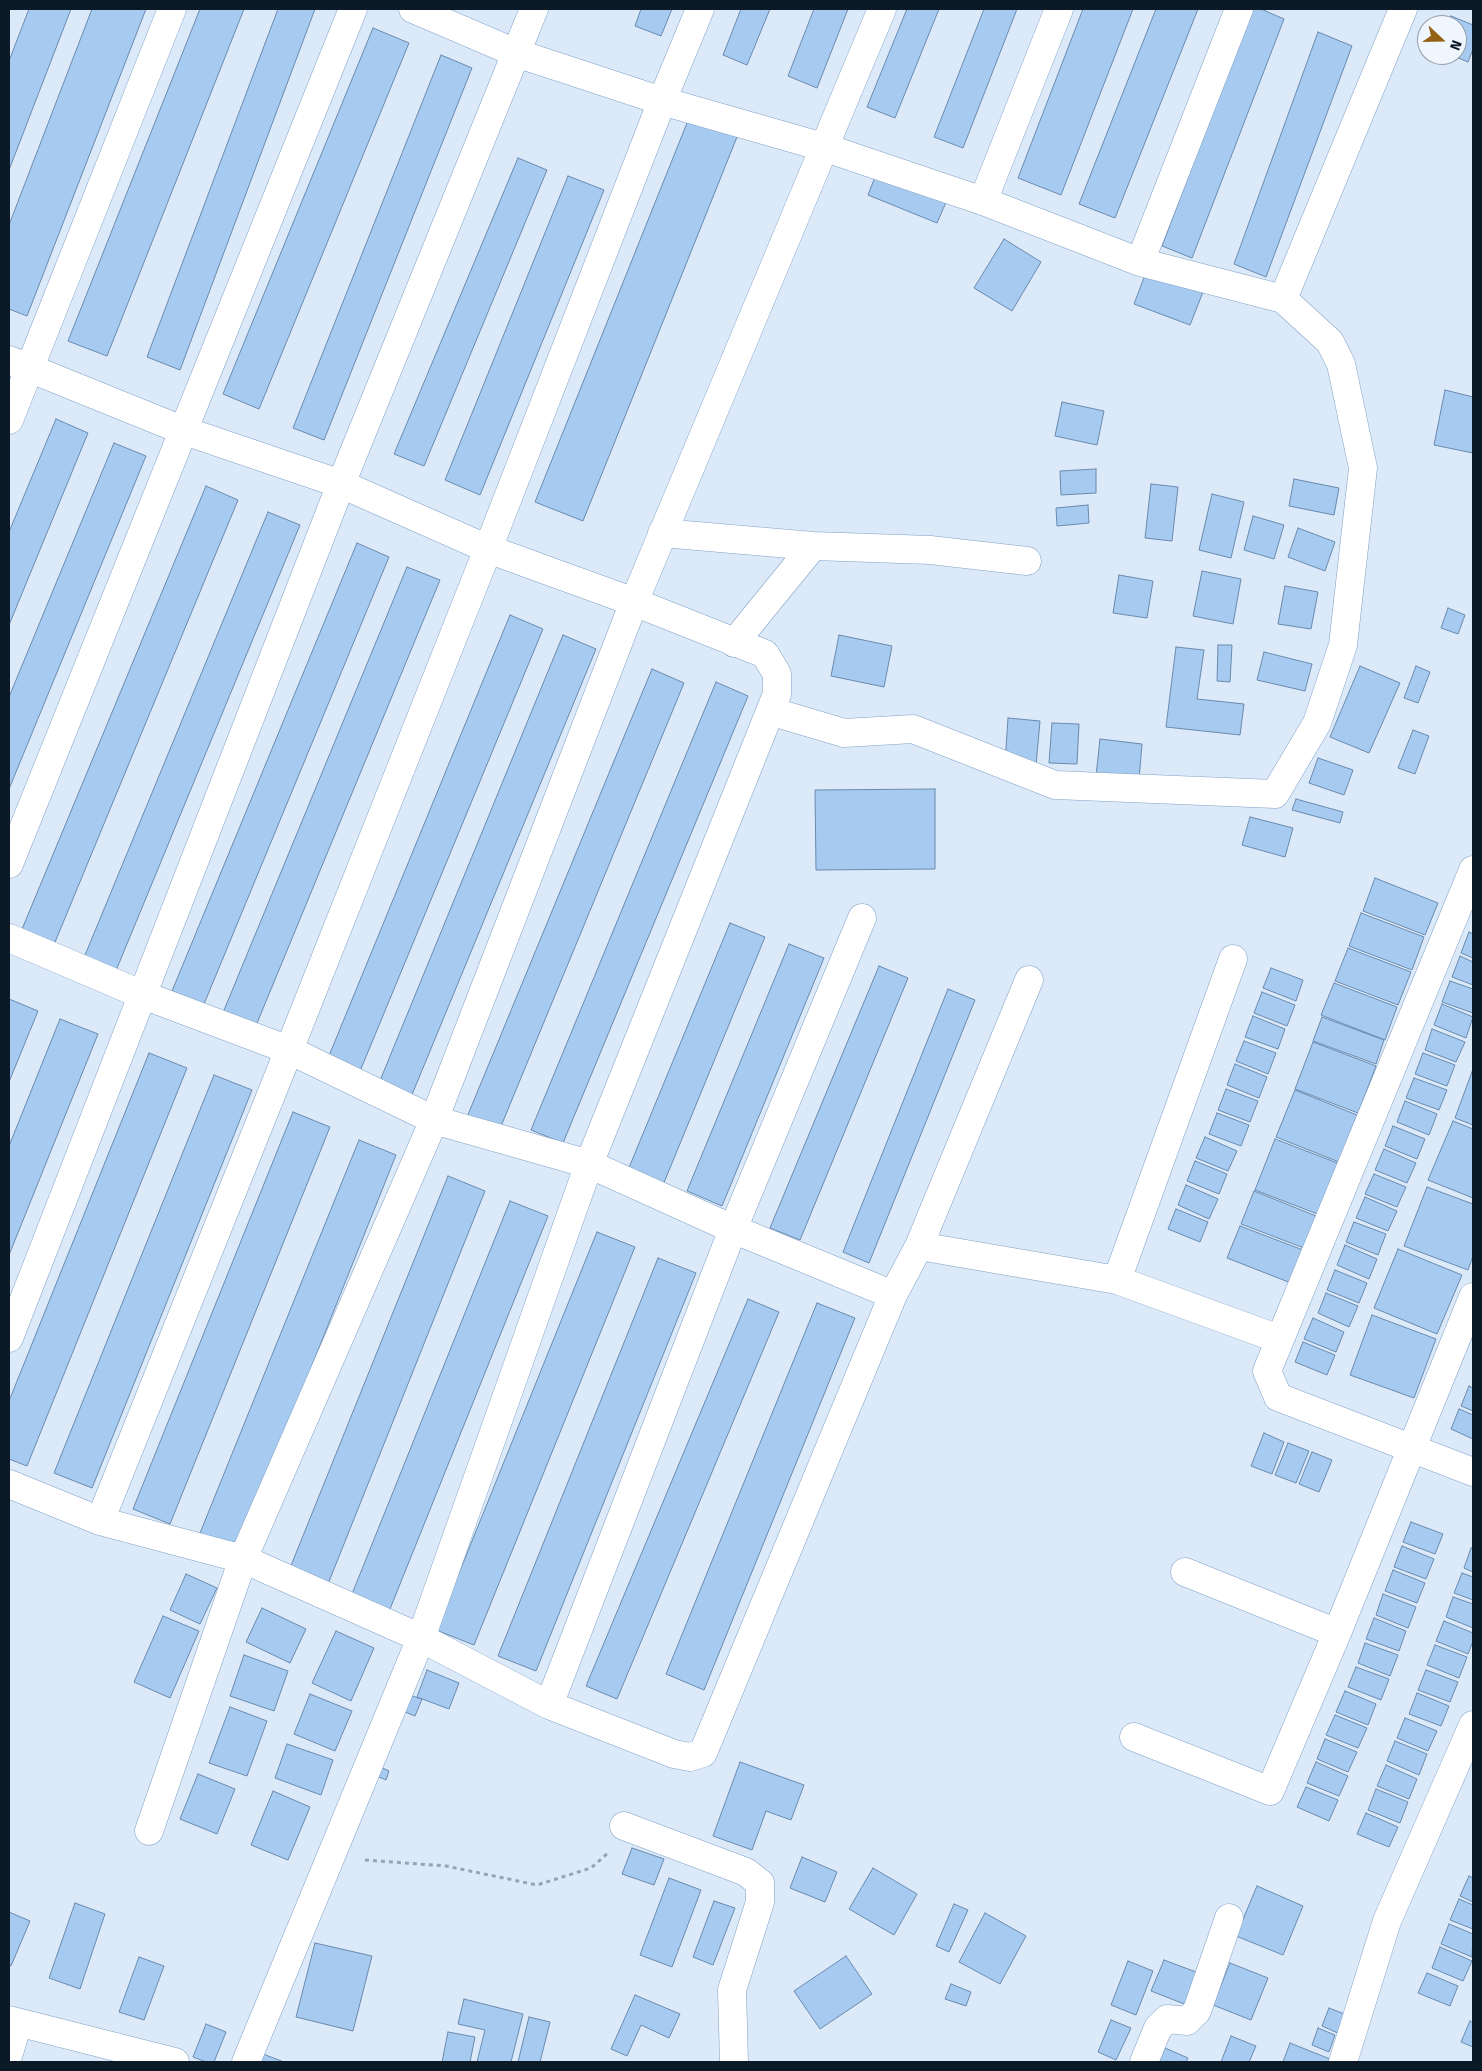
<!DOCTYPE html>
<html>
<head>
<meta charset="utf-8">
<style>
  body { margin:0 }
  #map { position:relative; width:1482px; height:2071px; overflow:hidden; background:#dbe9f9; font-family:"Fira Sans",sans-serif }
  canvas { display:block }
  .frame { position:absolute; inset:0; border:10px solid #0c1927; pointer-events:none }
  .north { position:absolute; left:1417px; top:15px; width:50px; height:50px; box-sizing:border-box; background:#eff6fe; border:1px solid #949ea8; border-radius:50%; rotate:111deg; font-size:14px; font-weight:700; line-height:20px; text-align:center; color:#0c1927 }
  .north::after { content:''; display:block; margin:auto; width:18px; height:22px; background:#946214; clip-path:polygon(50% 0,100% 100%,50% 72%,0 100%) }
</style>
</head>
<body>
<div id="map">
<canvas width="1482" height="2071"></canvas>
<div class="frame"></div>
<div class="north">N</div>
</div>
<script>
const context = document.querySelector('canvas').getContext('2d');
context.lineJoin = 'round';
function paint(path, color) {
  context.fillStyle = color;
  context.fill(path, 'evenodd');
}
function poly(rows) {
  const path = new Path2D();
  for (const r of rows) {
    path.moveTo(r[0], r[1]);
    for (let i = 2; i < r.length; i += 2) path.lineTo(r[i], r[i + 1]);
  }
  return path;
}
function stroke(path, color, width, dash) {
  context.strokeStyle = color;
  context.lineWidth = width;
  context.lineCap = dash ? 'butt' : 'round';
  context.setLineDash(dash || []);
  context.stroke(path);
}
const building = poly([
  [29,9,71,9,9,170,9,61,29,9],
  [92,9,146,9,27,316,9,309,9,225,92,9],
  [200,9,244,9,107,356,68,341,200,9],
  [278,9,315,9,180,370,147,357,278,9],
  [641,9,672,9,661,36,635,26,641,9],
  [741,9,770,9,747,65,723,55,741,9],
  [814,9,848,9,817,88,788,76,814,9],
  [907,9,939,9,895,118,867,107,907,9],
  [984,9,1017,9,963,148,934,137,984,9],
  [1083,9,1133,9,1061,195,1018,178,1083,9],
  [1156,9,1198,9,1115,218,1079,204,1156,9],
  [1252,9,1261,9,1284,19,1192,258,1162,246,1252,9],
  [1451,16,1473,25,1473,49,1468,62,1451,55,1457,55,1457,25,1448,25,1451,16],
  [373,28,409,43,259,409,223,394,373,28],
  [1318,32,1352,46,1266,277,1234,264,1318,32],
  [441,55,472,68,324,440,293,428,441,55],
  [689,118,737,137,583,521,535,502,689,118],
  [518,158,547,170,424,466,394,454,518,158],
  [877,172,947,200,937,223,868,195,877,172],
  [568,176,604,190,480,495,445,480,568,176],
  [1004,239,1041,262,1012,311,974,288,1004,239],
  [1147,270,1203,292,1190,325,1134,304,1147,270],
  [1445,390,1473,397,1473,453,1434,445,1445,390],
  [1062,402,1104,411,1097,445,1055,436,1062,402],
  [56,419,88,433,9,625,9,532,56,419],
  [114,443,146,456,9,789,9,697,114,443],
  [1096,469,1096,493,1061,495,1060,471,1096,469],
  [1294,479,1339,488,1334,515,1289,506,1294,479],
  [1151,484,1178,487,1172,541,1145,538,1151,484],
  [206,486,238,500,53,947,20,934,206,486],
  [1212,494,1244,502,1231,558,1199,550,1212,494],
  [1088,505,1089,523,1057,526,1056,508,1088,505],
  [268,512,300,525,115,973,83,960,268,512],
  [1253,516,1284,525,1274,559,1244,550,1253,516],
  [1298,528,1335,542,1325,571,1288,557,1298,528],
  [357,543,389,557,204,1004,172,991,357,543],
  [407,567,440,580,255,1028,222,1015,407,567],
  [1202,571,1241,579,1233,624,1193,616,1202,571],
  [1119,575,1153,581,1147,618,1113,613,1119,575],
  [1285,586,1318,592,1311,629,1278,624,1285,586],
  [1448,608,1465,615,1458,634,1441,628,1448,608],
  [510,615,543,629,358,1076,326,1063,510,615],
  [563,635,596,649,411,1097,379,1083,563,635],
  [839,635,892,646,884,687,831,676,839,635],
  [1218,645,1232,645,1230,682,1217,681,1218,645],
  [1176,647,1204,650,1197,699,1244,704,1240,735,1166,727,1176,647],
  [1264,652,1312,664,1305,691,1257,680,1264,652],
  [1360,666,1400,683,1369,753,1330,737,1360,666],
  [1416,666,1430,672,1418,703,1404,698,1416,666],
  [652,669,684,683,499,1131,467,1117,652,669],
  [716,682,748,696,563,1143,531,1130,716,682],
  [1008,718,1040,721,1036,766,1005,764,1008,718],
  [1052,723,1079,724,1077,764,1049,763,1052,723],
  [1413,730,1429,736,1415,774,1398,768,1413,730],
  [1100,739,1142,744,1139,780,1096,776,1100,739],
  [1318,758,1353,770,1344,795,1309,783,1318,758],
  [935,789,935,869,816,870,815,790,935,789],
  [1296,799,1343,812,1340,823,1292,810,1296,799],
  [1250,817,1293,828,1285,857,1242,845,1250,817],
  [1375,878,1438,903,1425,935,1363,911,1375,878],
  [1361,913,1424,937,1412,970,1349,946,1361,913],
  [730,923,765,937,663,1185,628,1170,730,923],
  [1469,932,1473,934,1473,958,1461,953,1469,932],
  [789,944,824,958,722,1206,687,1191,789,944],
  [1348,948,1411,972,1398,1005,1335,981,1348,948],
  [1460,956,1473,962,1473,985,1452,977,1460,956],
  [879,966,908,978,800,1240,770,1228,879,966],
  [1271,968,1303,980,1296,1001,1263,988,1271,968],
  [1450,981,1473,989,1473,1013,1442,1002,1450,981],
  [1334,983,1397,1007,1385,1040,1321,1015,1334,983],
  [948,989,975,1000,869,1263,843,1252,948,989],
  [1262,992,1295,1005,1287,1026,1254,1013,1262,992],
  [9,999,38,1011,9,1082,9,999],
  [1442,1004,1473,1017,1466,1038,1434,1025,1442,1004],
  [1253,1016,1285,1029,1278,1049,1245,1037,1253,1016],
  [1322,1017,1384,1040,1376,1064,1313,1041,1322,1017],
  [60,1019,98,1034,9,1255,9,1146,60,1019],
  [1432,1029,1465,1042,1456,1062,1425,1050,1432,1029],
  [1244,1041,1276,1053,1268,1074,1236,1061,1244,1041],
  [1313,1042,1376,1066,1358,1113,1295,1089,1313,1042],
  [149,1053,187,1068,27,1466,9,1459,9,1401,149,1053],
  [1423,1053,1455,1065,1447,1086,1415,1074,1423,1053],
  [1235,1064,1267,1077,1259,1098,1227,1085,1235,1064],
  [1473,1069,1473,1125,1455,1118,1473,1069],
  [214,1075,252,1090,92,1488,54,1473,214,1075],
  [1414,1078,1447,1090,1439,1110,1406,1098,1414,1078],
  [1226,1089,1258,1101,1250,1122,1218,1110,1226,1089],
  [1295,1090,1357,1115,1339,1162,1276,1137,1295,1090],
  [1405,1101,1437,1114,1429,1135,1397,1122,1405,1101],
  [293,1112,330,1127,170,1524,133,1509,293,1112],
  [1217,1113,1249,1125,1241,1146,1209,1134,1217,1113],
  [1453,1121,1473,1129,1473,1198,1428,1180,1453,1121],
  [1393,1126,1425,1139,1417,1159,1385,1146,1393,1126],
  [1205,1137,1237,1151,1228,1171,1196,1158,1205,1137],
  [1275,1139,1340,1164,1320,1215,1255,1190,1275,1139],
  [359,1140,396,1155,237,1553,198,1538,359,1140],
  [1384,1149,1416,1163,1407,1183,1375,1170,1384,1149],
  [1195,1161,1227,1174,1219,1194,1187,1181,1195,1161],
  [1374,1174,1406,1187,1397,1207,1365,1194,1374,1174],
  [448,1176,485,1191,326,1589,288,1573,448,1176],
  [1186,1185,1218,1199,1209,1219,1178,1205,1186,1185],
  [1427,1187,1473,1204,1473,1256,1468,1270,1404,1246,1427,1187],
  [1254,1191,1316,1216,1304,1248,1241,1224,1254,1191],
  [1365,1197,1397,1211,1388,1231,1356,1218,1365,1197],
  [510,1201,548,1216,388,1614,350,1599,510,1201],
  [1176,1209,1208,1222,1200,1242,1168,1229,1176,1209],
  [1354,1222,1386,1234,1378,1255,1346,1242,1354,1222],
  [1240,1226,1303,1250,1291,1283,1227,1258,1240,1226],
  [597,1232,635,1247,474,1645,436,1630,597,1232],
  [1345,1245,1377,1259,1369,1279,1337,1265,1345,1245],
  [1398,1249,1462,1275,1437,1334,1374,1308,1398,1249],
  [658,1258,696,1273,536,1671,498,1656,658,1258],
  [1335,1270,1367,1283,1359,1303,1327,1290,1335,1270],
  [1326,1293,1358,1306,1349,1327,1318,1313,1326,1293],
  [748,1299,779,1312,617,1699,586,1686,748,1299],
  [817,1303,855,1318,704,1690,666,1674,817,1303],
  [1372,1315,1436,1339,1414,1398,1350,1375,1372,1315],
  [1313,1318,1344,1332,1336,1352,1304,1339,1313,1318],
  [1303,1342,1335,1355,1327,1375,1295,1362,1303,1342],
  [1469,1386,1473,1388,1473,1411,1461,1406,1469,1386],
  [1459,1409,1473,1415,1473,1439,1451,1429,1459,1409],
  [1264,1433,1284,1442,1272,1474,1251,1466,1264,1433],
  [1288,1443,1309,1451,1296,1483,1275,1475,1288,1443],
  [1312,1452,1332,1460,1319,1492,1299,1484,1312,1452],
  [1411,1522,1443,1534,1435,1554,1403,1542,1411,1522],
  [1402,1546,1434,1559,1426,1579,1394,1567,1402,1546],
  [1471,1548,1473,1549,1473,1572,1464,1568,1471,1548],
  [1393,1570,1425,1583,1417,1603,1385,1591,1393,1570],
  [1462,1573,1473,1577,1473,1600,1454,1593,1462,1573],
  [186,1574,217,1588,200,1624,170,1610,186,1574],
  [1383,1594,1416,1607,1408,1628,1376,1615,1383,1594],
  [1453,1597,1473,1604,1473,1628,1446,1617,1453,1597],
  [262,1608,306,1629,290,1663,246,1642,262,1608],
  [163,1616,199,1631,170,1698,134,1682,163,1616],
  [1374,1618,1406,1631,1399,1651,1366,1639,1374,1618],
  [1444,1621,1473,1633,1473,1641,1468,1654,1436,1641,1444,1621],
  [336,1631,374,1648,351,1701,312,1683,336,1631],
  [1365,1643,1398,1655,1390,1676,1358,1663,1365,1643],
  [1435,1645,1467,1657,1459,1678,1427,1665,1435,1645],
  [244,1655,288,1671,274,1711,230,1696,244,1655],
  [1356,1667,1389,1679,1381,1700,1348,1687,1356,1667],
  [427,1670,459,1683,449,1709,417,1697,427,1670],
  [1426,1670,1458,1682,1450,1702,1418,1690,1426,1670],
  [1345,1691,1376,1704,1368,1725,1336,1712,1345,1691],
  [1417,1693,1449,1706,1441,1726,1409,1714,1417,1693],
  [310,1694,352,1711,335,1751,294,1734,310,1694],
  [406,1694,422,1699,415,1716,400,1710,406,1694],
  [230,1707,267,1721,247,1776,209,1763,230,1707],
  [1335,1715,1367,1728,1358,1748,1326,1735,1335,1715],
  [1405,1718,1437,1731,1428,1751,1397,1738,1405,1718],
  [1325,1739,1357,1752,1348,1772,1317,1759,1325,1739],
  [1395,1741,1427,1754,1419,1775,1387,1761,1395,1741],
  [287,1744,333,1760,321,1795,275,1778,287,1744],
  [740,1762,804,1785,791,1820,766,1811,752,1850,713,1836,740,1762],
  [1316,1762,1348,1776,1339,1796,1307,1783,1316,1762],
  [374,1764,389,1771,386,1780,370,1773,374,1764],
  [1386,1765,1417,1779,1409,1799,1377,1786,1386,1765],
  [198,1774,235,1789,217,1834,180,1819,198,1774],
  [1306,1787,1338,1800,1329,1821,1297,1807,1306,1787],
  [1376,1789,1408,1802,1400,1823,1368,1810,1376,1789],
  [273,1791,310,1807,288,1860,251,1845,273,1791],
  [1366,1813,1398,1827,1389,1847,1357,1834,1366,1813],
  [632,1848,664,1859,654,1885,622,1874,632,1848],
  [802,1857,837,1872,825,1902,790,1888,802,1857],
  [873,1868,917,1894,894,1935,849,1909,873,1868],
  [1469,1876,1473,1878,1473,1902,1460,1896,1469,1876],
  [669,1878,701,1890,672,1967,640,1955,669,1878],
  [1257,1886,1303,1906,1283,1955,1236,1936,1257,1886],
  [1459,1899,1473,1905,1473,1929,1450,1920,1459,1899],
  [714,1901,735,1908,713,1965,693,1957,714,1901],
  [75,1903,105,1914,80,1989,49,1978,75,1903],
  [954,1904,968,1910,949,1952,936,1946,954,1904],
  [9,1912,30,1921,11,1966,9,1965,9,1912],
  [985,1913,1026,1936,1000,1984,959,1962,985,1913],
  [1449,1924,1473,1934,1472,1957,1441,1944,1449,1924],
  [315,1943,372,1956,353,2031,296,2017,315,1943],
  [1440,1947,1472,1961,1463,1981,1432,1968,1440,1947],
  [846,1956,872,1994,820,2029,794,1991,846,1956],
  [139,1957,164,1966,144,2020,119,2012,139,1957],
  [1164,1960,1204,1975,1192,2007,1151,1991,1164,1960],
  [1128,1961,1153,1971,1136,2015,1111,2005,1128,1961],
  [1230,1963,1268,1978,1251,2020,1213,2005,1230,1963],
  [1427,1973,1458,1986,1450,2006,1418,1993,1427,1973],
  [951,1984,971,1992,966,2006,945,1999,951,1984],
  [635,1995,680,2014,669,2038,641,2025,627,2056,611,2049,635,1995],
  [464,1999,523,2014,511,2062,477,2062,485,2030,458,2024,464,1999],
  [1329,2008,1347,2015,1340,2034,1322,2026,1329,2008],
  [529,2017,550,2022,540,2062,518,2062,529,2017],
  [1111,2020,1131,2028,1116,2060,1098,2052,1111,2020],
  [1470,2021,1473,2023,1473,2047,1461,2042,1470,2021],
  [206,2024,226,2032,214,2062,206,2062,193,2057,206,2024],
  [1318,2028,1335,2035,1329,2052,1312,2045,1318,2028],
  [448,2032,475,2037,470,2062,442,2062,448,2032],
  [1231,2036,1256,2046,1249,2062,1221,2062,1231,2036],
  [1290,2043,1330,2059,1329,2062,1283,2062,1290,2043],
  [1165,2048,1188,2058,1186,2062,1159,2062,1165,2048],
  [263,2054,284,2062,259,2062,263,2054]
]);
const path = poly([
  [365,1860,446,1866,537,1885,591,1868,608,1853]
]);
const street = poly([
  [413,9,516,53,662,101,823,147,983,201,1140,262,1283,299,1330,342,1341,364,1363,468,1343,645,1317,723,1275,794,1055,785,913,729,844,733,770,711],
  [983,201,1059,9],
  [1140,262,1239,9],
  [1283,299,1403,9],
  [9,360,182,430,341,484,488,549,634,602,765,654,777,674,777,694,589,1164,421,1638,246,2062],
  [9,420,172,9],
  [662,533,813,546,930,550,1027,561],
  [734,643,813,546],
  [9,864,353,9],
  [1473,870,1267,1371,1278,1397,1473,1472],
  [9,938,143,995,289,1050,434,1120,589,1164,733,1229,893,1295],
  [919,1246,1117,1280,1279,1339],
  [1117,1280,1233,959],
  [9,1338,341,484,534,9],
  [9,1484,100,1521,243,1559,421,1638,549,1705,674,1754,690,1757,703,1753,893,1295,919,1246,1029,980],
  [100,1521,289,1050,488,549,662,101,700,9],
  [1185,1572,1337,1633],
  [549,1705,733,1229,862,918],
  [1134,1737,1270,1791,1337,1633,1473,1297],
  [624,1826,746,1872,760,1883,760,1902,732,1990,734,2062],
  [149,1831,243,1559,434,1120,634,602,882,9],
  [9,2053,18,2023],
  [1144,2062,1158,2028,1167,2019,1187,2021,1197,2011,1229,1918],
  [1343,2062,1387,1921,1473,1725]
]);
const secondary = poly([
  [9,2020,175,2062]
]);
paint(building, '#a7caf0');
stroke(building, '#698aae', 1);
stroke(street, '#81a2c7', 29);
stroke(secondary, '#81a2c7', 29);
stroke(path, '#96a4b3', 3, [4, 4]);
stroke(street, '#fff', 28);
stroke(secondary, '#fff', 28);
</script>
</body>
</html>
